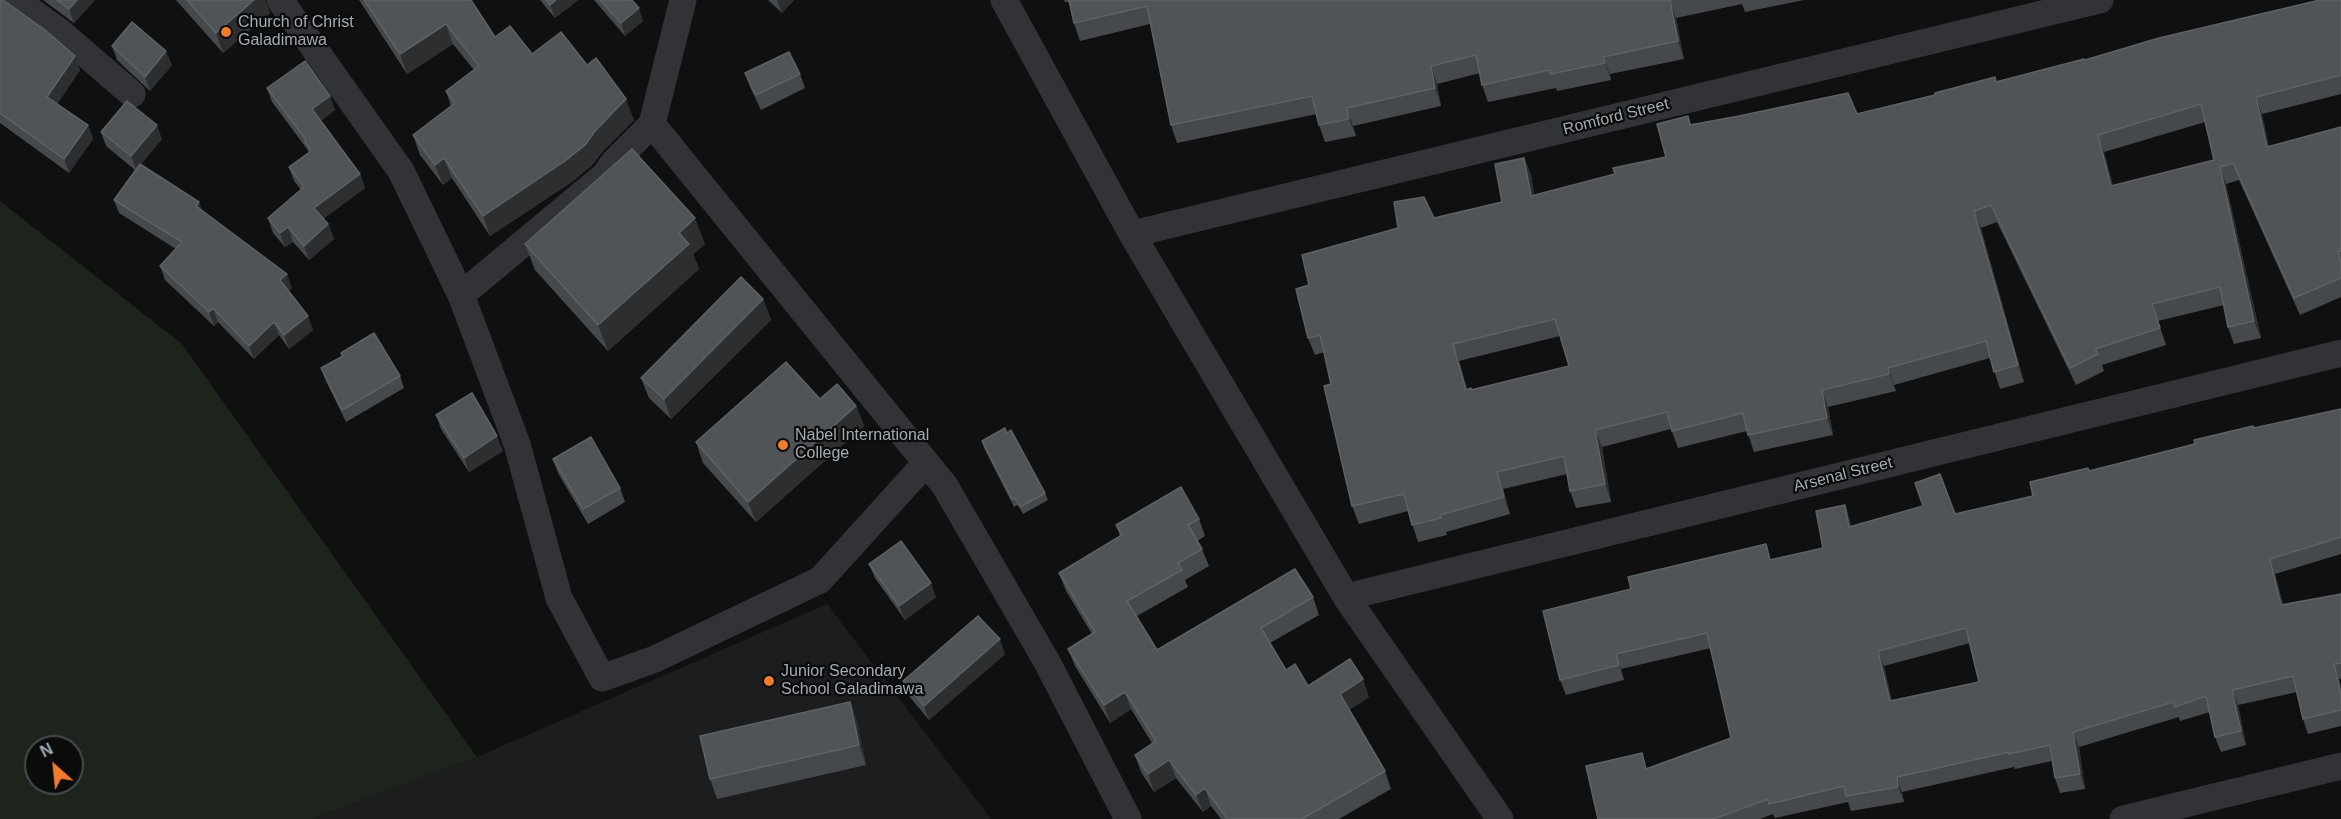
<!DOCTYPE html>
<html>
<head>
<meta charset="utf-8">
<style>
  body { margin:0 }
  #map { position:relative; width:2341px; height:819px; overflow:hidden; background:#101011; font-family:Arial,sans-serif }
  canvas { display:block }
  .north { position:absolute; left:24px; top:735px; width:60px; height:60px; box-sizing:border-box; background:#0b0b0c; border:2px solid #474b4e; border-radius:50%; rotate:333deg; font-size:16px; font-weight:700; line-height:24px; text-align:center; color:#a1abb2 }
  .north::after { content:''; display:block; margin:auto; width:21px; height:27px; background:#ed7c2d; clip-path:polygon(50% 0,100% 100%,50% 72%,0 100%) }
</style>
</head>
<body>
<div id="map">
<canvas width="2341" height="819"></canvas>
<div class="north">N</div>
</div>
<script>
const context = document.querySelector('canvas').getContext('2d');
context.lineJoin = 'round';
function paint(path, color) {
  context.fillStyle = color;
  context.fill(path, 'evenodd');
}
function poly(rows) {
  const path = new Path2D();
  for (const r of rows) {
    path.moveTo(r[0], r[1]);
    for (let i = 2; i < r.length; i += 2) path.lineTo(r[i], r[i + 1]);
  }
  return path;
}
function stroke(path, color, width, dash) {
  context.strokeStyle = color;
  context.lineWidth = width;
  context.lineCap = dash ? 'butt' : 'round';
  context.setLineDash(dash || []);
  context.stroke(path);
}
function write(font, color, halo, rows, align = 'center') {
  context.font = font + ' Arial,sans-serif';
  context.lineWidth = 4.5;
  context.setLineDash([]);
  context.textBaseline = 'middle';
  context.strokeStyle = halo;
  context.fillStyle = color;
  for (const [text, x, y, turn = 0] of rows) {
    context.save();
    context.translate(x, y);
    context.rotate((+turn || 0) * Math.PI / 180);
    context.textAlign = isNaN(turn) ? turn : align;
    if (halo) context.strokeText(text, 0, 0);
    context.fillText(text, 0, 0);
    context.restore();
  }
}
const built = poly([
  [827,604,991,819,312,819,477,757]
]);
const green = poly([
  [0,201,182,344,477,757,312,819,0,819],
  [36,747,72,747,72,783,36,783]
]);
const minor = poly([
  [16,0,60,32,132,94],
  [280,0,401,171,461,295,517,444,559,598,602,678,655,659,820,580,926,463],
  [1004,0,1132,234,1346,597,1500,819],
  [652,124,945,486,1047,662,1128,819],
  [1132,234,2100,0],
  [461,295,604,176,614,162,652,124,683,0],
  [1346,597,2341,353],
  [2123,819,2341,766]
]);
const wall = poly([
  [0,0,80,70,57,104,88,125,93,139,69,173,0,123],
  [43,0,94,0,94,1,74,23],
  [176,0,265,0,270,13,223,53],
  [359,0,471,0,495,37,532,54,587,65,634,120,603,151,592,165,573,181,490,236,452,178,443,185,420,155,413,135,451,106,446,91,474,70,453,44,407,74],
  [540,0,578,0,555,18],
  [594,0,632,0,643,21,625,36],
  [768,0,794,0,782,13],
  [1064,0,1804,0,1745,12,1742,4,1676,18,1684,59,1610,74,1611,80,1557,91,1556,88,1488,102,1482,85,1480,73,1437,84,1441,106,1353,126,1356,136,1325,142,1319,125,1317,114,1177,143,1171,125,1150,24,1080,41,1074,23,1069,2,1065,2],
  [2341,0,2341,94,2262,114,2269,147,2341,127,2341,297,2300,315,2239,180,2226,184,2261,338,2234,344,2228,327,2224,305,2158,321,2166,345,2102,365,2104,371,2076,385,1997,222,1981,228,2024,382,2000,389,1990,358,1894,385,1896,391,1828,407,1833,435,1754,452,1747,431,1678,448,1671,429,1602,447,1611,502,1576,508,1570,491,1567,474,1503,489,1510,514,1446,532,1447,535,1418,542,1408,511,1359,524,1352,506,1331,384,1324,352,1315,355,1308,338,1309,285,1434,218,1502,202,1524,158,1531,175,1534,195,1615,174,1666,157,1688,116,1691,124,1857,114],
  [2205,122,2214,160,2113,186,2104,152],
  [1560,336,1569,366,1471,390,1467,389,1459,361],
  [112,46,172,65,150,91,117,60],
  [745,73,800,74,805,88,761,110,750,87],
  [267,88,330,96,335,110,320,121,360,174,365,188,323,219,328,224,334,239,309,260,293,242,285,247,273,233,268,218,301,190,294,181,289,167,309,153,307,149,272,102],
  [101,132,162,139,141,164,202,211,292,288,288,291,313,330,289,349,279,335,254,359,218,322,214,326,165,280,160,266,176,249,119,213,114,200,135,170,106,146],
  [525,244,705,244,693,254,699,269,608,351,535,270],
  [763,299,771,320,671,419,649,398,641,378],
  [341,353,400,376,404,388,346,422,325,379,321,368,342,357],
  [820,399,856,406,864,426,756,522,703,463,696,442],
  [2341,409,2341,554,2275,574,2283,604,2341,594,2341,679,2339,679,2341,686,2341,726,2308,734,2303,719,2297,692,2238,705,2246,745,2221,752,2215,737,2210,712,2180,721,2179,717,2079,747,2085,789,2060,793,2055,778,2052,761,2015,769,2014,767,1902,792,1904,802,1851,811,1848,802,1775,818,1773,814,1760,819,1598,819,1647,768,1731,738,1711,648,1621,669,1624,680,1566,695,1560,680,1772,559,1823,548,1850,520,1851,526,1955,514,2033,496,2089,471,2254,428],
  [1970,643,1979,682,1892,701,1884,666],
  [436,415,503,451,469,472,441,429],
  [1007,433,1045,493,1048,500,1023,514,1018,505,1014,507,984,448,982,441],
  [553,459,620,488,625,502,588,524,558,473],
  [1199,519,1205,536,1197,541,1202,549,1209,566,1185,580,1188,587,1137,616,1157,650,1313,597,1319,615,1270,643,1286,670,1308,686,1369,697,1349,710,1385,771,1391,789,1339,819,1221,819,1211,806,1203,812,1176,778,1154,792,1141,772,1135,755,1152,743,1131,709,1110,723,1075,666,1068,649,1092,634,1066,591,1059,573,1120,536,1116,525],
  [869,564,936,597,905,620,875,578],
  [1005,654,929,720,908,695,903,681],
  [850,702,857,722,866,765,717,799,710,779]
]);
const shadedWall = poly([
  [77,0,94,0,94,1,74,23,69,9],
  [254,0,265,0,270,13,223,53,216,33],
  [556,0,578,0,555,18,550,5],
  [777,0,794,0,782,13],
  [1670,0,1676,18,1684,59,1678,41],
  [639,8,643,21,625,36,621,23],
  [446,24,453,44,407,74,400,54],
  [166,51,172,65,150,91,145,77],
  [75,56,80,70,52,111,47,97],
  [1603,57,1610,74,1611,80,1605,63],
  [1431,66,1437,84,1441,106,1435,88],
  [330,96,335,110,317,124,312,109],
  [2256,97,2262,114,2273,164,2267,147],
  [626,99,634,120,603,151,592,165,573,181,490,236,483,216,595,131],
  [1347,108,1353,126,1356,136,1349,119],
  [88,125,93,139,69,173,64,159],
  [157,125,162,139,136,170,131,156],
  [2098,135,2104,152,2118,203,2111,186],
  [444,158,452,178,443,185,435,165],
  [1524,158,1531,175,1537,213,1531,196],
  [2220,167,2226,184,2261,338,2254,321],
  [360,174,365,188,319,222,314,208],
  [199,202,204,216,196,206],
  [1974,211,1981,228,2024,382,2018,365],
  [695,218,705,244,693,254,699,269,608,351,598,325,679,233],
  [328,224,334,239,309,260,304,246],
  [288,227,293,242,285,247,280,233],
  [287,274,292,288,285,294,280,280],
  [763,299,771,320,671,419,664,399],
  [213,308,218,322,214,326,209,312],
  [308,316,313,330,289,349,284,335],
  [274,322,279,335,254,359,249,346],
  [1453,344,1459,361,1473,407,1466,390],
  [1888,368,1894,385,1896,391,1889,374],
  [1822,390,1828,407,1833,435,1827,418],
  [856,406,864,426,756,522,748,502],
  [1595,430,1602,447,1611,502,1605,484],
  [497,436,503,451,469,472,464,458],
  [1497,472,1503,489,1510,514,1504,497],
  [1845,505,1850,520,1854,542,1849,527],
  [2270,559,2275,574,2286,619,2281,605],
  [931,583,936,597,905,620,899,606],
  [1000,639,1005,654,929,720,924,706],
  [1878,651,1884,666,1895,716,1890,701],
  [1616,654,1621,669,1624,680,1619,665],
  [2334,664,2341,686,2341,694],
  [1363,679,1369,697,1346,712,1340,694],
  [2232,690,2238,705,2246,745,2241,731],
  [1125,692,1131,709,1110,723,1104,705],
  [850,702,857,722,866,765,859,745],
  [2073,732,2079,747,2085,789,2080,774],
  [1169,760,1176,778,1154,792,1148,774],
  [1897,777,1902,792,1904,802,1898,787],
  [1205,788,1211,806,1203,812,1196,795]
]);
const building = poly([
  [0,0,3,0,45,30,75,56,47,97,88,125,64,159,0,113,0,0],
  [57,0,77,0,69,9,57,0],
  [187,0,254,0,216,33,187,0],
  [364,0,471,0,495,37,510,26,532,54,561,32,587,65,596,58,626,99,595,131,585,145,565,161,483,216,444,158,435,165,413,135,455,103,446,91,479,66,446,24,400,54,364,0],
  [546,0,556,0,550,5,546,0],
  [600,0,632,0,639,8,621,23,600,0],
  [1069,0,1672,0,1670,0,1678,41,1603,57,1605,63,1550,74,1550,70,1482,85,1476,55,1431,66,1435,88,1347,108,1349,119,1319,125,1312,96,1171,125,1147,6,1074,23,1069,0],
  [2320,0,2341,0,2341,75,2256,97,2267,147,2341,127,2341,251,2338,251,2341,263,2341,278,2294,298,2233,163,2220,167,2254,321,2228,327,2220,287,2152,304,2160,328,2095,349,2098,354,2070,368,1991,205,1974,211,2018,365,1994,372,1986,341,1888,368,1889,374,1822,390,1827,418,1748,435,1743,413,1672,431,1667,412,1595,430,1605,484,1570,491,1564,456,1497,472,1504,497,1440,515,1441,518,1412,525,1404,494,1352,506,1324,386,1331,384,1320,335,1308,338,1296,289,1309,285,1302,255,1398,228,1394,202,1424,197,1434,218,1502,202,1495,164,1524,158,1531,196,1615,174,1613,168,1666,157,1657,124,1688,116,1690,125,1739,116,1848,93,1857,114,1935,95,1935,93,1995,77,1996,82,2084,59,2085,60,2159,38,2320,0],
  [2201,104,2214,160,2111,186,2098,135,2201,104],
  [1555,319,1569,366,1471,390,1471,388,1466,390,1453,344,1555,319],
  [132,22,166,51,145,77,112,46,132,22],
  [789,52,800,74,756,95,745,73,789,52],
  [305,61,330,96,312,109,360,174,314,208,328,224,304,246,288,227,280,233,268,218,304,187,289,167,311,151,305,142,306,140,267,88,305,61],
  [127,101,157,125,131,156,101,132,127,101],
  [632,149,695,218,679,233,689,244,598,325,525,244,632,149],
  [140,164,199,202,196,206,287,274,280,280,308,316,284,335,274,322,249,346,213,308,209,312,160,266,182,242,114,200,140,164],
  [741,277,763,299,664,399,641,378,741,277],
  [374,333,400,376,342,410,321,368,343,356,341,353,374,333],
  [786,362,820,399,837,384,856,406,748,502,696,442,786,362],
  [472,393,497,436,464,458,436,415,472,393],
  [2341,409,2341,537,2270,559,2281,605,2341,594,2341,663,2334,664,2341,694,2341,710,2303,719,2293,676,2232,690,2241,731,2215,737,2206,696,2175,707,2173,702,2073,732,2080,774,2055,778,2050,745,2009,754,2009,752,1897,777,1898,787,1846,796,1844,786,1769,804,1768,799,1714,819,1598,819,1586,766,1642,753,1646,769,1731,738,1707,633,1616,654,1619,665,1560,680,1543,611,1631,589,1628,577,1766,544,1770,560,1823,548,1816,511,1845,505,1849,527,1923,506,1915,483,1940,474,1955,514,2033,496,2030,482,2088,468,2089,471,2195,444,2194,440,2253,426,2254,428,2341,409],
  [1966,628,1979,682,1890,701,1878,651,1966,628],
  [1005,428,1007,433,1011,430,1045,493,1020,507,1015,498,1012,499,982,441,1005,428],
  [591,437,620,488,583,509,553,459,591,437],
  [1181,487,1199,519,1188,525,1202,549,1178,563,1182,570,1127,601,1157,650,1295,569,1313,597,1261,628,1286,670,1295,664,1308,686,1350,659,1363,679,1340,694,1385,771,1302,819,1227,819,1205,788,1196,795,1169,760,1148,774,1135,755,1156,741,1125,692,1104,705,1068,649,1095,632,1059,573,1122,535,1116,525,1181,487],
  [901,541,931,583,899,606,869,564,901,541],
  [978,616,1000,639,924,706,903,681,978,616],
  [850,702,859,745,710,779,700,736,850,702]
]);
const markers = [
  [226,32,6,"#ed7c2d"],
  [783,445,6,"#ed7c2d"],
  [769,681,6,"#ed7c2d"]
];
const poiNames = [
  ["Church of Christ",238,23],
  ["Galadimawa",238,41],
  ["Nabel International",795,436],
  ["College",795,454],
  ["Junior Secondary",781,672],
  ["School Galadimawa",781,690]
];
const streetNames = [
  ["Romford Street",1616,117,-14],
  ["Arsenal Street",1843,475,-14]
];
paint(built, '#1c1d1e');
paint(green, '#1d241c');
stroke(minor, '#313336', 27);
paint(wall, '#46494c');
paint(shadedWall, '#2c2e30');
paint(building, '#505457');
stroke(building, '#5c6265', 1.5);
for (const [x, y, r, color] of markers) {
  const dot = new Path2D();
  dot.arc(x, y, r, 0, 2 * Math.PI);
  context.fillStyle = color;
  context.fill(dot);
  stroke(dot, '#0b0b0c', 2);
}
write('16px', '#a1abb2', '#0b0b0c', poiNames, 'left');
write('16px', '#a1abb2', '#0b0b0c', streetNames);
</script>
</body>
</html>
